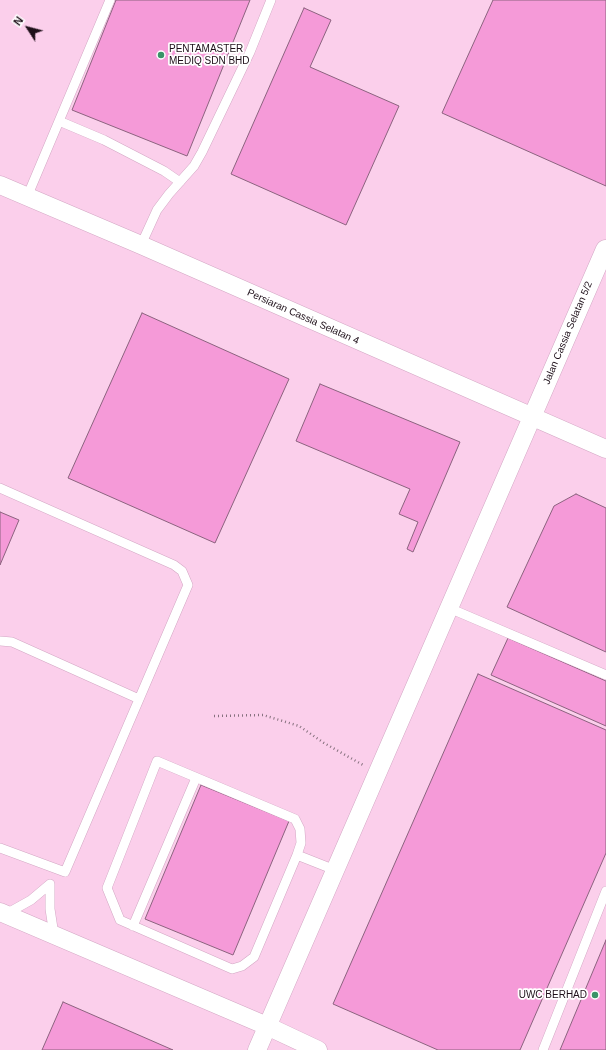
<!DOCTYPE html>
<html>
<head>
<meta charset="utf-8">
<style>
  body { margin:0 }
  #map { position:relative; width:606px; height:1050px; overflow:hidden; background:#fce0f2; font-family:Arial,sans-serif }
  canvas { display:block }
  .north { position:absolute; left:8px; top:8px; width:40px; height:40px; -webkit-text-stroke:3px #fff; paint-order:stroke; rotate:306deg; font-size:11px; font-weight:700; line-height:16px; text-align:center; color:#1e0f19 }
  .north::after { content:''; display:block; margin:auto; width:14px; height:18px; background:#1e0f19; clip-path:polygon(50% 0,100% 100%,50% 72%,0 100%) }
</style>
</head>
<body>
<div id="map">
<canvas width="606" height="1050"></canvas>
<div class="north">N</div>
</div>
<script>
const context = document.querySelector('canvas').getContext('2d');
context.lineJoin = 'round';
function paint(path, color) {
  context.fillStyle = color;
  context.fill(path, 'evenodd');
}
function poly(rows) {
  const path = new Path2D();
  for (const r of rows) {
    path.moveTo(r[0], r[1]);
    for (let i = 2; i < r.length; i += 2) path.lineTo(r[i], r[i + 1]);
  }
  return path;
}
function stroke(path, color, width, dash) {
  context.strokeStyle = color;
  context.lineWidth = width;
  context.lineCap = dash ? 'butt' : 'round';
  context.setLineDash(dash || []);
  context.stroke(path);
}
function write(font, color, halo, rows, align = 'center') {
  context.font = font + ' Arial,sans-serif';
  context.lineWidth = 3.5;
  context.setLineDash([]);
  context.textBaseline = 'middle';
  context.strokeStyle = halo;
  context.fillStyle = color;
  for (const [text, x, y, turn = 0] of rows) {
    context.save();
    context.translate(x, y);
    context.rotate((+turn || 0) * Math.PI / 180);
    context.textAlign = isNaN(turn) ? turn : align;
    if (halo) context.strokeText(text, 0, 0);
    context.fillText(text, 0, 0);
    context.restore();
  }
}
const built = poly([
  [0,0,606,0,606,1050,0,1050]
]);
const building = poly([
  [116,0,250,0,187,156,72,110,116,0],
  [493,0,606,0,606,186,442,113,493,0],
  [304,8,331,20,310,67,399,106,346,225,231,174,304,8],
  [142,313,289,379,215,543,68,478,142,313],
  [320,384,460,442,413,552,407,549,418,522,399,514,410,489,296,441,320,384],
  [576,494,606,508,606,652,507,607,554,506,576,494],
  [0,512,19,520,0,565,0,512],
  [508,638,606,681,606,726,491,675,508,638],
  [478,674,606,730,606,853,520,1050,438,1050,333,1004,478,674],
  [201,785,289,821,233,955,145,919,201,785],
  [606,940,606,1050,560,1050,606,940],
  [63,1002,173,1050,42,1050,63,1002]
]);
const path = poly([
  [214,716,263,715,299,726,324,743,363,765]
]);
const lane = poly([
  [59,121,104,140,164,171,180,182],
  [27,197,110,0],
  [141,245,157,210,169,194,194,166,202,152,250,52,271,0],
  [0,488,174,565,182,571,188,585,65,872,0,848],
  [449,608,606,675],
  [0,641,12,642,139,699],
  [297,855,301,843,300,829,295,819,157,761,107,888,120,920,232,969,242,966,254,957,297,855,335,870],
  [6,914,31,900,50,884,50,909,54,935],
  [133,926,196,778],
  [543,1050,606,891]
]);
const street = poly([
  [0,185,141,245,606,449],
  [0,912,267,1026,318,1050],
  [257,1050,605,249]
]);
const markers = [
  [161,55,4,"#399368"],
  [595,995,4,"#399368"]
];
const poiNames = [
  ["PENTAMASTER",169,49],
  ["MEDIQ SDN BHD",169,61],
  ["UWC BERHAD",587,995,"right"]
];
const streetNames = [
  ["Persiaran Cassia Selatan 4",303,317,24],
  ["Jalan Cassia Selatan 5/2",568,333,-67]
];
paint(built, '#fbcfeb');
paint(building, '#f59ad8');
stroke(building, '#8c637f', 1);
stroke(lane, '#d3a7c4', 10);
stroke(street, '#d3a7c4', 19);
stroke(path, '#86717e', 2.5, [1, 3]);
stroke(lane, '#fff', 9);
stroke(street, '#fff', 18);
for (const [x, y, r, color] of markers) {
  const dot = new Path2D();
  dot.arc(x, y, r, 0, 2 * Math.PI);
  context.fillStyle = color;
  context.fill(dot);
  stroke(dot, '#fff', 1.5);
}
write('10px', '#1e0f19', '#fff', poiNames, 'left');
write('10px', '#1e0f19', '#fff', streetNames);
</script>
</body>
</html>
